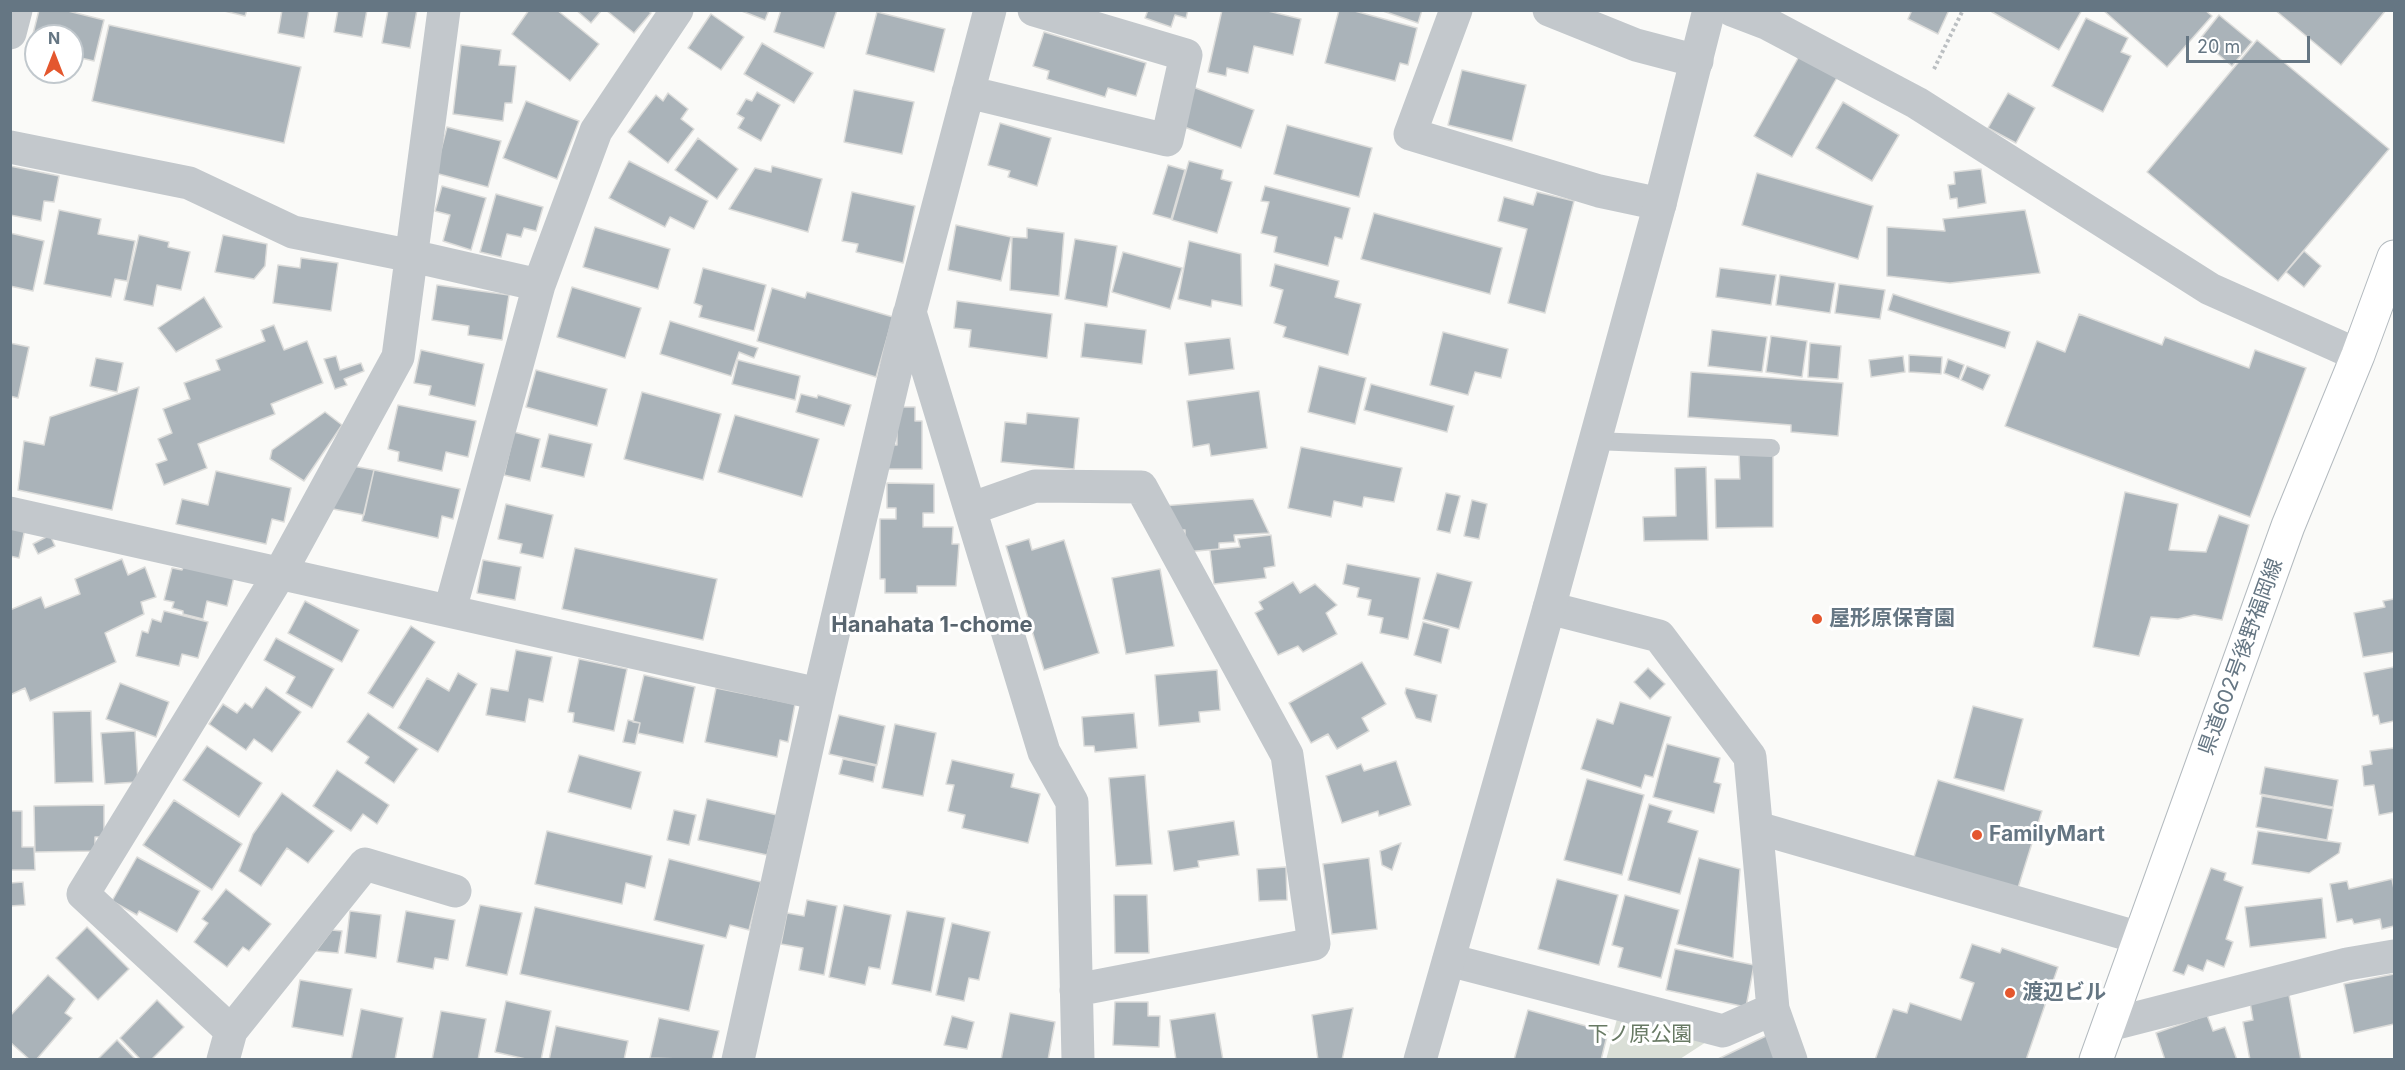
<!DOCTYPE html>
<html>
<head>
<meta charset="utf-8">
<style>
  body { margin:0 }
  #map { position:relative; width:2405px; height:1070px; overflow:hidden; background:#fafaf8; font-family:Inter,sans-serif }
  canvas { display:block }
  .frame { position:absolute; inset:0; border:12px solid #657683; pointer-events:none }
  .north { position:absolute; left:24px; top:24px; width:60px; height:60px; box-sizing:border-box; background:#fff; border:2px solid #c1c8cd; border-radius:50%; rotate:0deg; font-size:16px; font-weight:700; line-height:24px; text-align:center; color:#657683 }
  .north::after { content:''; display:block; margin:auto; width:21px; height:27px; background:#e4572e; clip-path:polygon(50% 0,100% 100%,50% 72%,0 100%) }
  .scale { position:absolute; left:2186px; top:36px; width:124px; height:27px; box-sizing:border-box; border:3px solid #657683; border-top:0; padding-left:8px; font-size:18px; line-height:21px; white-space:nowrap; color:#657683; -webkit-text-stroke:4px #fff; paint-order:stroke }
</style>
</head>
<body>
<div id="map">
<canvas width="2405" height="1070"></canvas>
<div class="frame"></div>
<div class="north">N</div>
<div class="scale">20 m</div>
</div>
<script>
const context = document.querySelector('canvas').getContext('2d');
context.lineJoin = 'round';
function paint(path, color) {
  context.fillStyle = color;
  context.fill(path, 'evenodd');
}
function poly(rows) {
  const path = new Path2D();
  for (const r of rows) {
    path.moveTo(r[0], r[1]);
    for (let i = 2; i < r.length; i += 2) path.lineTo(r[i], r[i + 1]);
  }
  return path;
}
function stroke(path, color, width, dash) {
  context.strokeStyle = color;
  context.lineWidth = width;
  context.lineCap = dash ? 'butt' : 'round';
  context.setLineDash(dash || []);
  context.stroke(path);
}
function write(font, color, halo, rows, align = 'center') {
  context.font = font + ' Inter,"Noto Sans JP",sans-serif';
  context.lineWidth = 6;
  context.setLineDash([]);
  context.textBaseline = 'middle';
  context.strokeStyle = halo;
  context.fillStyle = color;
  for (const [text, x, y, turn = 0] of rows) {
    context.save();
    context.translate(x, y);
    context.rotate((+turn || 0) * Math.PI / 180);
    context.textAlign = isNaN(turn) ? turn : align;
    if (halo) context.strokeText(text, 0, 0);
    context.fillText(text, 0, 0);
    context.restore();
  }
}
const green = poly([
  [1621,1004,1723,1031,1680,1059,1606,1060]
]);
const building = poly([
  [39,10,64,10,104,20,94,61,72,56,72,36,36,36,36,47,30,46,39,10],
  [220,10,247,10,245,16,220,10],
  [282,10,309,10,304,38,278,33,282,10],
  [338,10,367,10,362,37,334,32,338,10],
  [388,10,417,10,410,48,382,43,388,10],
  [529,10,557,10,599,44,570,81,512,34,529,10],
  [576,10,602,10,591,23,576,10],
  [648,10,651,13,634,33,607,11,648,10],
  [739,10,769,10,765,20,739,10],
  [781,10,837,10,824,48,774,32,781,10],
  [1148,10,1188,10,1186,18,1175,15,1171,27,1145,18,1148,10],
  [1222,10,1264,10,1301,19,1293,55,1254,46,1248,73,1227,68,1226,76,1208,72,1222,10],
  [1339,10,1351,10,1417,28,1408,65,1400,63,1395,81,1325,63,1339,10],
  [1380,10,1422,10,1418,23,1380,10],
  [1912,10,1949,10,1938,34,1908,19,1912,10],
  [1993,10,2082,10,2059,50,1992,12,1993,10],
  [2103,10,2205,10,2212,16,2167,67,2103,10],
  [2275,10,2386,10,2341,65,2275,10],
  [877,12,945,29,934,72,866,54,877,12],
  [711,14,744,37,721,70,688,48,711,14],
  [2219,15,2252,42,2232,66,2200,39,2219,15],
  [2086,18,2128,38,2121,52,2131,56,2103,112,2052,86,2086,18],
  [109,25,301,67,284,143,92,101,109,25],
  [1044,32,1146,63,1136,96,1108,88,1105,97,1047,79,1049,71,1033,66,1044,32],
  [2257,40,2389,149,2278,281,2147,172,2257,40],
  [762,43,813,73,794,103,744,74,762,43],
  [461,45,501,50,499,65,516,66,512,103,505,103,503,121,453,114,461,45],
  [1801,53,1839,74,1792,157,1754,136,1801,53],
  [1462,70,1526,85,1512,141,1448,125,1462,70],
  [1193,87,1254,110,1241,148,1179,125,1193,87],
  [854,90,914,102,902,154,844,142,854,90],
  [757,92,780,105,761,141,738,128,744,118,737,114,746,99,752,101,757,92],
  [668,93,688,109,681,119,694,129,668,163,628,132,656,95,663,101,668,93],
  [2008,93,2035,108,2016,143,1988,128,2008,93],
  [526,101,579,121,557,179,503,158,526,101],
  [1843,102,1899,135,1872,181,1816,148,1843,102],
  [1000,123,1051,138,1037,186,1008,177,1010,171,988,165,1000,123],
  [1287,125,1372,148,1359,197,1274,174,1287,125],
  [447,127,501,141,488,187,435,173,447,127],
  [698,138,738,169,717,199,675,170,698,138],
  [629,161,708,201,694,229,670,217,665,227,609,198,629,161],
  [1189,161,1223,170,1221,179,1232,182,1217,233,1172,220,1189,161],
  [1168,165,1185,170,1171,219,1153,214,1168,165],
  [10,166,59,176,54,202,44,201,41,221,10,215,10,166],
  [772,166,822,179,808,232,729,209,755,168,771,172,772,166],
  [1981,169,1986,203,1958,208,1957,198,1950,199,1948,185,1955,184,1954,172,1981,169],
  [1757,173,1873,206,1858,259,1742,225,1757,173],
  [442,186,486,198,471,250,443,241,450,215,435,211,442,186],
  [1265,186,1350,208,1342,239,1335,237,1328,266,1274,252,1277,237,1261,233,1269,202,1261,201,1265,186],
  [852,192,915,206,903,263,856,252,858,244,842,241,852,192],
  [1537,192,1574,201,1545,313,1508,303,1527,229,1498,221,1504,197,1533,205,1537,192],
  [496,194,543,207,536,231,524,228,521,237,507,234,501,257,480,252,496,194],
  [59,210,101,219,98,234,135,241,127,281,115,279,111,297,44,284,59,210],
  [2025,210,2040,273,1950,283,1887,276,1887,227,1945,231,1943,219,2025,210],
  [1374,213,1502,248,1490,294,1361,259,1374,213],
  [956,225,1011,237,1001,281,948,270,956,225],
  [595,227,670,249,658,289,583,267,595,227],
  [1027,228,1064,233,1059,296,1010,290,1012,237,1027,238,1027,228],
  [10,233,44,241,33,291,10,286,10,233],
  [139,235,169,242,168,247,190,252,181,290,157,285,153,306,124,300,139,235],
  [223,235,267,244,265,266,254,279,215,272,223,235],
  [1075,239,1117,246,1107,307,1065,299,1075,239],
  [1189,241,1241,254,1242,306,1212,300,1211,307,1178,299,1189,241],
  [2304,251,2321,266,2304,287,2286,272,2304,251],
  [1123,252,1182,268,1170,309,1112,292,1123,252],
  [301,258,338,263,331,311,273,303,278,265,300,268,301,258],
  [1275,264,1339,281,1335,297,1361,304,1348,355,1283,337,1286,327,1274,323,1283,290,1270,286,1275,264],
  [703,268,766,285,754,331,699,317,702,306,694,303,703,268],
  [1720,268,1776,275,1771,305,1716,297,1720,268],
  [1780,275,1835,283,1830,313,1776,305,1780,275],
  [1839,284,1885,290,1880,319,1835,313,1839,284],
  [437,285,509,295,502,340,468,335,469,326,432,320,437,285],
  [572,287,641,308,625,358,557,337,572,287],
  [772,288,805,298,807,292,893,317,876,377,757,341,772,288],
  [1893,294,2010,332,2005,348,1888,310,1893,294],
  [204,297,222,327,176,352,158,328,204,297],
  [957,301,1052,314,1047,358,969,347,971,330,954,328,957,301],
  [2079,314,2162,345,2165,337,2249,368,2255,350,2306,368,2250,517,2005,426,2037,341,2065,352,2079,314],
  [670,321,758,348,754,358,739,352,731,376,660,354,670,321],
  [1085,323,1146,330,1142,364,1081,357,1085,323],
  [274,325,284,350,307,341,323,383,271,404,275,414,198,444,207,468,164,485,156,464,167,460,158,439,172,433,163,409,190,399,184,383,220,370,216,360,265,341,261,330,274,325],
  [1712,330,1767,337,1762,372,1708,366,1712,330],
  [1443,332,1508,349,1501,378,1475,372,1468,395,1430,385,1443,332],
  [1771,336,1807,341,1802,377,1766,372,1771,336],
  [1230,338,1234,369,1189,375,1185,343,1230,338],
  [10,343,29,347,18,398,10,396,10,343],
  [1810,343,1841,346,1838,379,1808,377,1810,343],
  [421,350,484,364,475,406,429,395,431,386,414,383,421,350],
  [1909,355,1942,357,1941,374,1909,372,1909,355],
  [336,356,340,370,361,363,364,371,344,379,347,385,335,389,324,359,336,356],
  [1903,356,1905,372,1871,377,1869,360,1903,356],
  [96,358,123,363,117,392,90,386,96,358],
  [1948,359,1964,365,1959,379,1944,373,1948,359],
  [738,360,800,376,795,400,732,384,738,360],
  [1319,366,1366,378,1355,424,1308,412,1319,366],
  [1967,366,1990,375,1983,390,1961,380,1967,366],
  [536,370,607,389,597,426,526,407,536,370],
  [1691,372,1843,383,1838,436,1791,432,1791,425,1688,417,1691,372],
  [1371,384,1454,406,1447,432,1364,410,1371,384],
  [139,387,112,510,18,490,24,441,44,445,50,417,139,387],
  [1259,391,1267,448,1211,456,1209,444,1193,447,1187,401,1259,391],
  [642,392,721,414,703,480,624,459,642,392],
  [801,394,817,398,818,395,851,405,844,426,796,412,801,394],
  [398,405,476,421,468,457,446,452,442,471,398,461,399,452,388,449,398,405],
  [897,407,915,407,915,421,922,421,922,469,887,469,887,445,897,445,897,407],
  [325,412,342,425,304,481,270,459,272,450,325,412],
  [1027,413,1079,418,1074,469,1001,462,1005,422,1026,424,1027,413],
  [735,415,819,439,802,497,718,472,735,415],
  [514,432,540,439,530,481,504,475,514,432],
  [549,434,592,444,584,477,541,467,549,434],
  [1301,447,1402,468,1394,502,1364,497,1362,507,1334,501,1331,517,1288,508,1301,447],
  [1739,452,1773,452,1773,527,1716,528,1715,479,1740,479,1739,452],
  [353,466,374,470,364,515,328,508,353,466],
  [1706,467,1708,540,1644,541,1643,517,1676,516,1675,468,1706,467],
  [374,470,460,489,453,519,442,516,438,538,362,521,374,470],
  [216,471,291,488,284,522,272,519,266,544,176,524,182,499,208,505,216,471],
  [887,483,934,484,934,513,923,513,923,527,953,527,952,544,959,544,956,586,917,586,917,593,885,593,885,579,880,579,880,519,896,519,896,508,887,508,887,483],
  [2125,492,2178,504,2169,550,2206,552,2219,515,2249,525,2222,620,2194,615,2178,619,2151,617,2139,656,2093,647,2125,492],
  [1446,493,1460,496,1450,533,1437,530,1446,493],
  [1253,499,1269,533,1234,535,1235,542,1219,543,1219,549,1185,552,1185,530,1173,530,1162,506,1253,499],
  [1472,500,1487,504,1479,539,1464,536,1472,500],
  [506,504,553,515,543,558,520,553,522,544,498,539,506,504],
  [10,525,25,528,19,558,10,556,10,525],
  [50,535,55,546,38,554,33,544,50,535],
  [1271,535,1275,566,1264,568,1266,578,1214,584,1210,550,1240,547,1238,539,1271,535],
  [1029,539,1032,550,1064,540,1099,653,1044,670,1006,546,1029,539],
  [575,548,717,579,703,640,562,609,575,548],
  [122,559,128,575,145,567,156,597,141,602,144,614,105,633,116,662,30,701,25,688,10,695,10,610,41,597,45,608,80,594,75,579,122,559],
  [483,560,521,567,515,600,477,593,483,560],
  [1347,564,1420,578,1408,639,1380,633,1383,618,1368,615,1371,600,1357,597,1359,588,1343,584,1347,564],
  [184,565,234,577,227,606,207,601,203,619,183,614,183,611,172,608,174,602,164,600,172,568,182,570,184,565],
  [1160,569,1174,646,1126,654,1112,578,1160,569],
  [1437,573,1472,582,1459,629,1423,619,1437,573],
  [1293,582,1300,593,1315,584,1337,605,1326,613,1337,634,1303,652,1298,646,1278,655,1255,613,1263,609,1259,602,1293,582],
  [2394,599,2394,652,2363,657,2354,613,2385,607,2383,601,2394,599],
  [305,601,359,630,342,662,288,633,305,601],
  [164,611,208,622,198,658,182,654,179,666,136,656,142,631,148,633,152,619,161,622,164,611],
  [1423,622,1449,629,1441,663,1414,655,1423,622],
  [411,626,435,642,393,708,368,693,411,626],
  [276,638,334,669,312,708,286,693,295,677,264,660,276,638],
  [516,650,552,657,543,702,529,699,525,722,486,715,491,688,508,691,516,650],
  [579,659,627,669,614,731,573,722,574,713,568,712,579,659],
  [1362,662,1386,704,1362,718,1369,731,1337,749,1328,734,1311,743,1289,703,1362,662],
  [2394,667,2394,721,2380,724,2378,715,2373,716,2364,673,2394,667],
  [1648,668,1665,684,1650,699,1634,682,1648,668],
  [1217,670,1220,710,1199,712,1200,722,1159,726,1155,675,1217,670],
  [458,673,477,684,438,752,398,728,427,678,449,691,458,673],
  [644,675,695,687,683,743,638,733,640,723,633,722,644,675],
  [120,683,169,702,156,737,106,719,120,683],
  [266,687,301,712,272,752,254,739,246,750,209,724,223,704,237,713,245,703,252,708,266,687],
  [716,688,795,704,788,742,780,740,777,757,705,742,716,688],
  [1406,688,1437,695,1431,722,1416,718,1405,693,1406,688],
  [1620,702,1671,717,1653,777,1645,775,1641,788,1581,769,1597,719,1613,724,1620,702],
  [1973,706,2023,719,2004,791,1954,778,1973,706],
  [91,711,93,782,55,783,53,712,91,711],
  [368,713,418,749,394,783,365,763,369,757,347,742,368,713],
  [1134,713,1137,748,1095,752,1094,746,1084,746,1082,717,1134,713],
  [839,715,885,726,877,765,829,754,839,715],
  [628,720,640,723,635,744,623,742,628,720],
  [895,724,936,733,923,796,882,788,895,724],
  [135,731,138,782,105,784,101,733,135,731],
  [1667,744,1720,758,1714,782,1721,784,1714,813,1653,797,1667,744],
  [207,746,262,783,239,817,183,780,207,746],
  [2394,748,2394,812,2379,815,2374,785,2364,786,2362,766,2372,764,2370,751,2394,748],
  [579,755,641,772,631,809,568,792,579,755],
  [843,759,876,766,873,782,839,774,843,759],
  [952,760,1014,774,1011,787,1040,794,1028,843,962,828,965,815,948,811,954,785,946,784,952,760],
  [1396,761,1411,805,1379,816,1378,811,1342,823,1326,776,1361,764,1364,771,1396,761],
  [2265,767,2338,780,2333,807,2260,794,2265,767],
  [337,770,389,805,377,824,363,814,351,831,313,806,337,770],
  [1145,775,1152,864,1116,866,1109,778,1145,775],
  [1587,779,1644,795,1622,875,1564,860,1587,779],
  [1938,780,2042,811,2017,891,1913,860,1938,780],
  [282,793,334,831,308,863,287,848,261,886,239,871,253,834,282,793],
  [2262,796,2333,809,2327,840,2256,827,2262,796],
  [707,799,777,815,767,855,698,840,707,799],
  [174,800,242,844,212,890,143,845,174,800],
  [1649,804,1672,811,1668,822,1698,831,1680,894,1628,880,1649,804],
  [104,805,104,837,95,837,95,851,35,852,34,806,104,805],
  [674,810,696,815,689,845,667,840,674,810],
  [10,811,22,811,22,847,34,847,35,870,10,870,10,811],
  [1234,821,1239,855,1198,861,1199,867,1174,871,1168,831,1234,821],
  [547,831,652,856,645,888,626,883,622,904,535,884,547,831],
  [2258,831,2341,843,2339,853,2309,873,2252,864,2258,831],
  [1401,843,1392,870,1382,865,1380,851,1401,843],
  [137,857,200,891,177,932,139,911,137,915,112,901,137,857],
  [1369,858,1377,929,1332,934,1323,864,1369,858],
  [1699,858,1740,869,1733,958,1677,944,1699,858],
  [669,859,761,882,749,930,730,925,726,938,654,920,669,859],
  [1286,867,1287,900,1259,901,1257,869,1286,867],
  [2211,868,2226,873,2224,880,2243,887,2226,939,2233,942,2224,967,2207,960,2203,971,2188,965,2184,975,2173,971,2211,868],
  [1557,879,1618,895,1599,965,1538,949,1557,879],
  [2392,879,2394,889,2394,926,2382,929,2380,919,2354,924,2352,919,2337,922,2330,884,2347,881,2349,889,2392,879],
  [23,882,25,905,10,906,10,883,23,882],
  [226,889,271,924,249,951,243,947,227,967,194,942,208,923,202,919,226,889],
  [1114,895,1147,895,1149,953,1115,953,1114,895],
  [1625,895,1679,910,1661,978,1618,967,1623,948,1612,945,1625,895],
  [2322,898,2326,938,2250,947,2245,907,2322,898],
  [807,900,837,906,824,975,799,970,803,948,781,944,787,913,804,916,807,900],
  [480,905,522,913,507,975,466,966,480,905],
  [844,905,891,915,880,969,869,967,865,985,829,977,844,905],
  [535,907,704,945,689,1011,520,974,535,907],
  [350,911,381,915,376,958,345,953,350,911],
  [406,911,455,920,448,960,435,958,433,969,397,962,406,911],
  [907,911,945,918,931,992,892,984,907,911],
  [952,923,990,932,979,980,969,978,964,1001,936,995,952,923],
  [87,927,129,969,98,1000,56,958,87,927],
  [332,930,342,931,338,953,316,951,332,930],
  [1972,944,2000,953,2002,948,2058,967,2026,1060,1875,1060,1893,1009,1907,1013,1910,1003,1961,1020,1974,983,1960,978,1972,944],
  [1675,949,1754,965,1746,1007,1666,990,1675,949],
  [2394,974,2394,1024,2354,1033,2344,984,2394,974],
  [48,975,75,999,65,1013,72,1018,36,1060,30,1060,10,1042,10,1016,48,975],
  [300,980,352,989,343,1036,292,1027,300,980],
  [2289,995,2301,1060,2250,1060,2243,1022,2253,1020,2250,1002,2289,995],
  [157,1000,184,1027,151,1060,141,1060,120,1038,157,1000],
  [506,1001,551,1011,541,1060,530,1060,495,1052,506,1001],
  [1115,1002,1148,1002,1148,1016,1160,1016,1159,1047,1113,1045,1115,1002],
  [1353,1008,1342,1060,1318,1060,1312,1015,1353,1008],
  [361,1009,403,1018,395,1060,351,1060,361,1009],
  [1528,1010,1608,1032,1601,1060,1514,1060,1528,1010],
  [441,1011,486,1019,478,1060,432,1060,441,1011],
  [1010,1013,1055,1022,1048,1060,1001,1060,1010,1013],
  [1215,1013,1223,1060,1176,1060,1170,1020,1215,1013],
  [2207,1015,2213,1031,2225,1027,2237,1060,2165,1060,2156,1033,2207,1015],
  [952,1016,974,1022,967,1049,944,1045,952,1016],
  [659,1018,719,1031,712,1060,650,1058,659,1018],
  [556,1026,628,1041,624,1060,549,1060,556,1026],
  [1768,1035,1776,1060,1716,1060,1768,1035],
  [117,1040,136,1060,97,1060,117,1040]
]);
const path = poly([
  [1934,69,1963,10]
]);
const service = poly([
  [1594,441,1771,448]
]);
const minor = poly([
  [990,10,910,312,1044,752,1072,802,1078,1060],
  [1456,10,1410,134,1599,191,1660,204],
  [1549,10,1636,45,1697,61],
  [1732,10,1766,23,1917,103,2210,289,2358,355],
  [10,33,16,10],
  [968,92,1167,140,1186,55,1034,10],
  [10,147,189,183,293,232,412,256,539,285],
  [970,509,1035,486,1141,487,1287,755,1314,944,1076,990],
  [10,513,819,694],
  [1549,608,1659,636,1750,757,1773,1009],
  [450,610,539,285,596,131,677,10],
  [1758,828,2140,938],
  [1449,960,1723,1031,1773,1009,1791,1060],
  [2109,1025,2347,964,2394,956],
  [231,1031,83,894,280,573,398,357,444,10],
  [223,1060,231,1031,365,864,455,891],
  [738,1060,819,694,909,314]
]);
const tertiary = poly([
  [1420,1060,1549,608,1660,204,1709,10]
]);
const secondary = poly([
  [2096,1060,2288,526,2358,355,2394,257]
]);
const markers = [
  [1817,619,6,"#e4572e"],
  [1977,835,6,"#e4572e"],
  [2010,993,6,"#e4572e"]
];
const poiNames = [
  ["屋形原保育園",1829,619],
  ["FamilyMart",1989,835],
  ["渡辺ビル",2022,993]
];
const streetNames = [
  ["県道602号後野福岡線",2241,657,-70]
];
const parkNames = [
  ["下ノ原公園",1640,1035]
];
const neighbourhoodNames = [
  ["Hanahata 1-chome",932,625]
];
paint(green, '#dadfd7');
paint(building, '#aab3b9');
stroke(building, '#dcdcda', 1.5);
stroke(secondary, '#b3babf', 35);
stroke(path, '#bbbfc2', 4, [3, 3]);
stroke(service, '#c3c8cc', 18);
stroke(minor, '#c3c8cc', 33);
stroke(tertiary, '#c3c8cc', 33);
stroke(secondary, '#fff', 33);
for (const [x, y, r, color] of markers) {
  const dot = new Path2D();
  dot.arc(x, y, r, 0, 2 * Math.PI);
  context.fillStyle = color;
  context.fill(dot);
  stroke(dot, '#fff', 2);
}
write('bold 21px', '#657683', '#fff', poiNames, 'left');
write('21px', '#657683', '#fff', streetNames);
write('21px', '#687a64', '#fff', parkNames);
write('bold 22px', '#57646e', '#fff', neighbourhoodNames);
</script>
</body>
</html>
